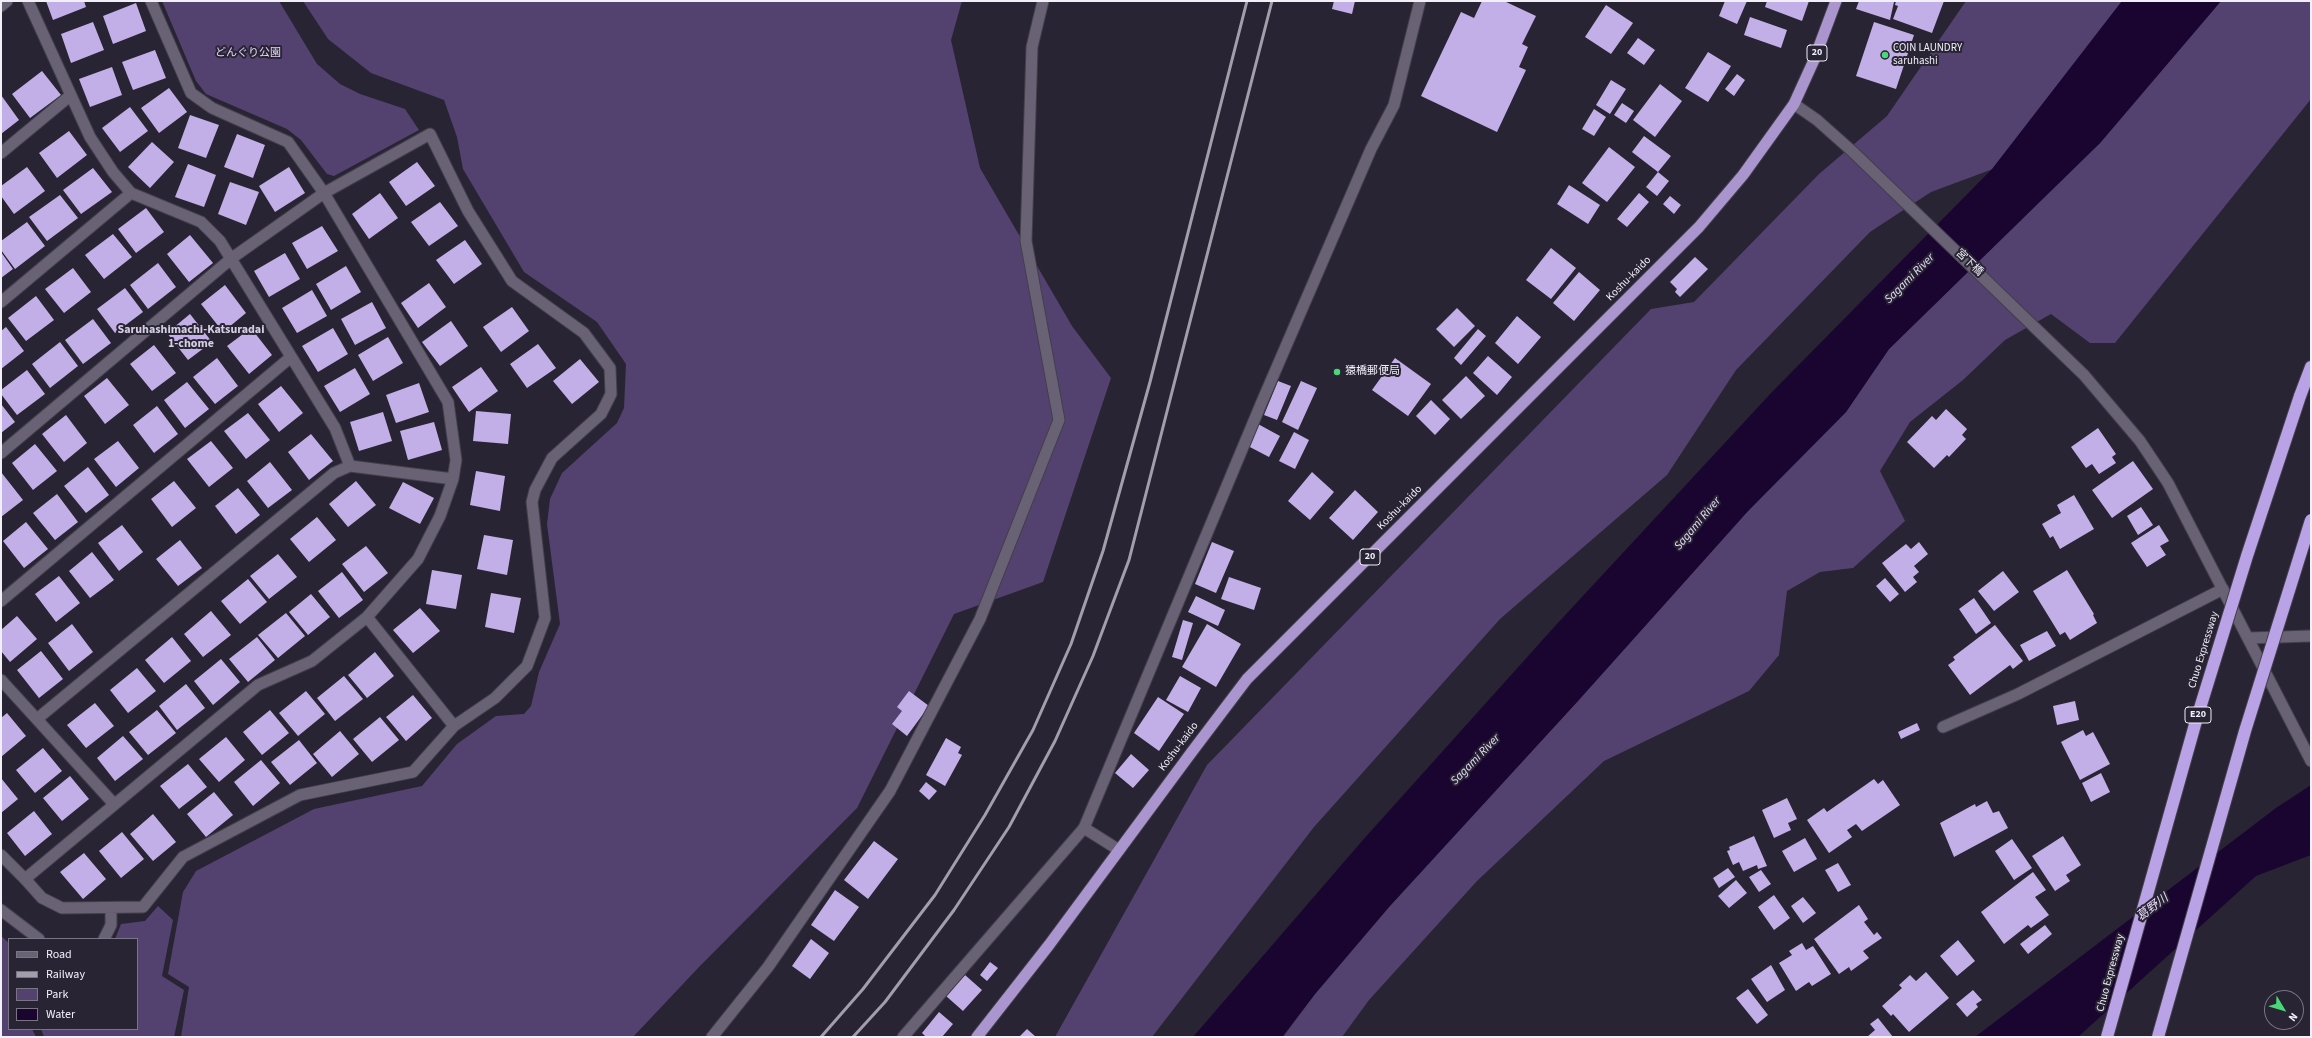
<!DOCTYPE html>
<html>
<head>
<meta charset="utf-8">
<style>
  body { margin:0 }
  #map { position:relative; width:2312px; height:1038px; overflow:hidden; background:#292433; font-family:"Source Sans 3",sans-serif }
  canvas { display:block }
  .frame { position:absolute; inset:0; border:2px solid #f2eff9; pointer-events:none }
  .legend { position:absolute; left:8px; top:938px; width:130px; height:92px; box-sizing:border-box; background:#292433; border:1px solid #797582; margin:0; padding:5px 7px; list-style:none; font-size:12px; color:#f2eff9 }
  .legend li { display:flex; align-items:center; gap:8px; height:20px }
  .legend b { width:20px; border:1px solid #797582 }
  .north { position:absolute; left:2264px; top:990px; width:40px; height:40px; box-sizing:border-box; background:#292433; border:1px solid #797582; border-radius:50%; rotate:128deg; font-size:11px; font-weight:700; line-height:16px; text-align:center; color:#f2eff9 }
  .north::after { content:''; display:block; margin:auto; width:14px; height:18px; background:#49d778; clip-path:polygon(50% 0,100% 100%,50% 72%,0 100%) }
</style>
</head>
<body>
<div id="map">
<canvas width="2312" height="1038"></canvas>
<div class="frame"></div>
<ul class="legend">
<li><b style="height:5px;background:#686274"></b>Road</li>
<li><b style="height:5px;background:#a29eaa"></b>Railway</li>
<li><b style="height:11px;background:#534170"></b>Park</li>
<li><b style="height:11px;background:#1a0531"></b>Water</li>
</ul>
<div class="north">N</div>
</div>
<script>
const context = document.querySelector('canvas').getContext('2d');
context.lineJoin = 'round';
function paint(path, color) {
  context.fillStyle = color;
  context.fill(path, 'evenodd');
}
function poly(rows) {
  const path = new Path2D();
  for (const r of rows) {
    path.moveTo(r[0], r[1]);
    for (let i = 2; i < r.length; i += 2) path.lineTo(r[i], r[i + 1]);
  }
  return path;
}
function stroke(path, color, width, dash) {
  context.strokeStyle = color;
  context.lineWidth = width;
  context.lineCap = dash ? 'butt' : 'round';
  context.setLineDash(dash || []);
  context.stroke(path);
}
function write(font, color, halo, rows, align = 'center') {
  context.font = font + ' "Source Sans 3","Noto Sans JP",sans-serif';
  context.lineWidth = 4;
  context.setLineDash([]);
  context.textBaseline = 'middle';
  context.strokeStyle = halo;
  context.fillStyle = color;
  for (const [text, x, y, turn = 0] of rows) {
    context.save();
    context.translate(x, y);
    context.rotate((+turn || 0) * Math.PI / 180);
    context.textAlign = isNaN(turn) ? turn : align;
    if (halo) context.strokeText(text, 0, 0);
    context.fillText(text, 0, 0);
    context.restore();
  }
}
const green = poly([
  [162,1,279,1,317,64,340,84,360,94,405,109,419,130,334,176,327,174,301,140,287,129,206,94,196,81],
  [303,1,962,1,951,40,980,168,1072,326,1111,378,1043,582,954,614,857,808,699,967,633,1037,181,1037,189,987,168,974,183,892,196,871,314,809,422,786,457,744,496,716,524,714,531,706,539,672,560,624,547,524,550,499,562,473,617,423,624,408,626,364,597,322,524,272,463,169,457,137,444,100,371,73,328,39],
  [1966,1,2122,1,1993,169,1931,192,1870,232,1736,370,1667,475,1500,619,1314,827,1152,1037,1055,1037,1207,765,1651,309,1694,302,1819,174,1887,116],
  [2221,1,2311,1,2311,99,2115,343,2090,343,2051,314,2005,340,1963,380,1910,422,1880,471,1905,521,1853,568,1820,572,1787,591,1779,655,1749,691,1604,761,1477,881,1369,1000,1342,1037,1283,1037,1315,994,1389,907,1577,702,1748,511,1846,412,1889,349,2100,143],
  [158,906,173,920,162,976,184,990,174,1037,44,1037,41,1029,137,1029,137,939,115,939,121,924,145,921],
  [1,936,9,943,9,1029,32,1029,36,1037,1,1037]
]);
const water = poly([
  [2122,1,2221,1,2100,143,1889,349,1846,412,1748,511,1577,702,1389,907,1315,994,1282,1037,1193,1037,1362,841,1556,625,1772,392,1992,169],
  [2311,785,2311,855,2256,876,2078,1037,1975,1037,2276,808]
]);
const building = poly([
  [46,1,84,1,86,7,53,20],
  [1334,1,1355,1,1352,14,1332,9],
  [1482,1,1504,1,1536,16,1522,44,1528,47,1519,67,1526,70,1497,132,1421,96,1461,12,1474,18],
  [1725,1,1747,1,1737,24,1719,16],
  [1767,1,1809,1,1802,21,1765,7],
  [1859,1,1894,2,1890,20,1856,9],
  [1896,1,1944,1,1932,33,1893,19,1898,6,1895,5],
  [136,3,146,31,113,44,103,16],
  [1606,5,1633,23,1611,54,1585,37],
  [1750,17,1787,30,1781,48,1744,35],
  [93,22,104,50,71,63,61,34],
  [1874,22,1914,35,1896,89,1856,76],
  [1638,38,1655,50,1644,65,1627,53],
  [155,50,166,78,133,90,122,62],
  [1708,52,1731,66,1708,102,1685,88],
  [112,67,122,95,90,107,79,79],
  [42,71,61,95,30,118,12,94],
  [1737,74,1745,80,1734,96,1725,89],
  [1611,80,1626,89,1610,114,1596,105],
  [1660,84,1682,101,1655,137,1633,120],
  [169,88,187,112,159,133,141,108],
  [1,95,19,120,1,134],
  [1622,103,1634,111,1626,123,1614,115],
  [130,107,148,131,120,152,102,128],
  [1594,109,1606,117,1594,136,1582,129],
  [190,115,219,125,206,158,178,148],
  [69,131,87,155,57,178,39,153],
  [237,134,265,145,253,178,224,167],
  [1644,136,1671,156,1658,172,1632,152],
  [152,142,174,162,150,188,128,167],
  [1609,147,1635,167,1607,202,1582,183],
  [417,162,435,186,406,206,389,182],
  [188,164,216,175,204,207,175,197],
  [27,167,45,191,14,214,1,196,1,186],
  [289,167,305,193,275,212,259,186],
  [93,168,112,192,81,214,63,190],
  [1658,172,1669,181,1657,196,1646,187],
  [230,182,259,192,246,225,218,214],
  [1569,185,1600,205,1588,224,1557,204],
  [380,193,398,218,369,239,352,214],
  [1639,193,1649,202,1627,227,1617,219],
  [60,195,78,218,47,241,29,217],
  [1670,196,1681,205,1674,214,1663,204],
  [440,202,458,226,429,246,411,222],
  [146,208,164,232,136,253,118,229],
  [27,222,45,246,15,269,1,250,1,241],
  [322,226,338,251,307,269,292,243],
  [113,234,132,257,104,279,85,255],
  [190,235,213,263,189,282,167,254],
  [465,240,482,264,454,284,436,260],
  [1551,248,1576,268,1551,299,1526,280],
  [1,252,13,269,1,278],
  [285,253,300,279,269,297,254,271],
  [1695,257,1708,269,1680,297,1675,292,1677,289,1670,282],
  [158,263,176,287,148,309,130,285],
  [346,266,361,292,331,310,316,284],
  [73,268,91,292,64,313,45,289],
  [1579,272,1600,290,1574,321,1553,303],
  [429,283,446,307,418,328,401,303],
  [225,285,246,313,223,332,201,304],
  [125,288,143,312,115,333,97,309],
  [312,290,327,316,297,333,282,308],
  [36,296,54,320,26,341,8,318],
  [372,302,386,328,355,345,341,319],
  [512,307,529,331,501,352,483,327],
  [1457,308,1475,326,1454,347,1436,329],
  [190,314,212,342,188,360,167,333],
  [1517,316,1541,337,1518,364,1495,343],
  [93,319,111,343,83,364,65,340],
  [451,321,468,346,440,366,422,342],
  [6,327,24,351,1,369,1,331],
  [251,328,272,355,249,374,227,346],
  [333,328,348,354,318,372,302,346],
  [1478,329,1486,336,1461,365,1454,358],
  [388,337,403,363,373,381,358,355],
  [60,342,78,366,50,388,32,364],
  [538,344,556,368,527,388,510,364],
  [154,345,176,373,152,391,130,364],
  [1488,356,1512,377,1497,395,1473,373],
  [217,358,238,386,215,404,193,377],
  [1395,358,1431,384,1408,416,1372,390],
  [580,359,599,382,572,404,553,381],
  [481,367,498,391,469,412,452,387],
  [355,368,370,394,340,412,324,386],
  [27,370,45,394,17,415,1,394,1,390],
  [1466,376,1485,396,1461,419,1442,400],
  [107,378,129,405,105,424,84,396],
  [1278,381,1291,386,1277,420,1264,415],
  [1301,381,1317,388,1298,430,1282,422],
  [187,382,209,409,185,428,164,400],
  [419,383,429,412,396,423,386,395],
  [281,386,303,413,279,432,258,404],
  [1431,400,1450,419,1435,435,1416,416],
  [1,404,15,422,1,433],
  [157,406,178,434,154,453,133,425],
  [1946,409,1967,429,1962,435,1966,439,1949,457,1947,455,1934,468,1907,442,1932,416,1936,420],
  [476,411,511,414,508,444,473,441],
  [383,412,392,441,359,451,350,422],
  [248,413,270,440,246,459,224,431],
  [66,415,87,443,64,462,42,434],
  [434,422,442,450,408,460,400,431],
  [1258,424,1280,436,1269,457,1246,445],
  [2098,428,2116,454,2112,457,2116,463,2099,474,2092,464,2086,468,2071,447],
  [1294,432,1309,440,1295,469,1279,461],
  [311,434,333,461,309,480,288,452],
  [118,441,139,468,116,487,94,459],
  [211,441,233,468,209,487,187,459],
  [35,444,57,471,33,490,12,463],
  [2133,461,2153,489,2112,518,2092,490],
  [270,462,292,490,268,508,247,481],
  [88,467,109,495,86,513,64,486],
  [476,471,505,476,500,511,470,505],
  [1,472,23,500,1,517],
  [1312,472,1334,492,1310,520,1288,501],
  [174,481,196,508,172,527,151,499],
  [356,481,376,505,348,527,329,504],
  [403,482,434,498,420,524,389,508],
  [238,488,260,515,236,534,215,506],
  [1355,490,1378,512,1353,540,1329,518],
  [57,494,78,522,55,540,33,513],
  [2074,495,2094,529,2060,549,2053,536,2050,538,2042,524,2061,513,2057,505],
  [2141,507,2153,525,2138,535,2127,516],
  [317,517,336,540,309,562,290,539],
  [26,522,48,549,24,568,3,541],
  [122,525,143,552,119,571,98,543],
  [2159,525,2169,541,2160,546,2166,555,2147,567,2131,543],
  [484,535,513,540,507,575,477,569],
  [180,540,202,568,178,586,156,559],
  [1212,542,1234,551,1216,593,1195,584],
  [1919,542,1928,554,1914,566,1919,572,1913,577,1917,582,1905,592,1882,563,1906,544,1911,549],
  [366,546,388,573,364,592,342,564],
  [92,552,114,580,90,598,69,571],
  [278,554,297,577,269,599,250,576],
  [432,570,462,575,456,609,426,604],
  [2067,570,2094,614,2093,615,2097,623,2070,640,2065,632,2060,635,2033,591],
  [2003,571,2019,592,1994,611,1978,591],
  [342,572,363,600,339,618,318,591],
  [59,576,80,603,56,622,35,594],
  [1229,577,1261,588,1254,610,1221,599],
  [1885,578,1899,594,1890,602,1876,586],
  [248,579,267,602,240,624,221,601],
  [491,593,521,598,514,633,485,627],
  [311,594,330,617,308,635,289,612],
  [1196,596,1225,610,1218,626,1188,612],
  [1974,598,1991,623,1976,634,1959,609],
  [420,608,440,631,413,653,393,630],
  [211,611,231,635,203,657,184,634],
  [286,613,305,636,278,658,258,635],
  [17,616,37,639,10,662,1,651,1,630],
  [1183,620,1193,623,1182,660,1172,657],
  [72,624,93,652,69,671,48,643],
  [1207,624,1241,644,1216,687,1182,667],
  [1995,625,2023,661,2013,669,2010,665,1970,695,1948,665,1955,660,1953,657],
  [2047,631,2056,646,2029,661,2020,645],
  [172,637,191,661,164,683,145,660],
  [257,637,275,660,248,682,229,659],
  [41,651,63,679,39,698,17,670],
  [375,652,394,676,367,698,348,675],
  [221,659,240,682,213,705,194,681],
  [137,668,156,691,128,713,110,690],
  [344,676,363,699,335,721,317,698],
  [1180,676,1201,688,1188,712,1166,700],
  [186,684,205,708,177,730,159,706],
  [306,691,325,714,298,736,279,713],
  [909,691,929,706,907,736,892,724,902,711,897,707],
  [413,695,432,718,406,741,386,717],
  [1158,697,1184,714,1159,751,1134,733],
  [2075,701,2079,720,2057,725,2053,706],
  [95,703,114,726,86,748,67,725],
  [157,710,176,733,148,755,129,732],
  [270,710,289,733,262,755,243,732],
  [7,713,26,736,1,757,1,718],
  [380,717,399,740,372,762,353,739],
  [1917,723,1920,730,1901,739,1898,732],
  [2083,730,2086,736,2093,732,2110,764,2080,780,2061,742],
  [340,731,359,754,332,777,313,754],
  [123,736,143,759,115,781,97,758],
  [226,737,245,760,219,782,199,759],
  [946,738,961,747,958,753,962,755,945,786,926,775],
  [299,740,317,763,290,785,271,762],
  [43,748,62,771,35,793,16,770],
  [1131,754,1149,770,1133,788,1115,773],
  [261,760,280,783,253,806,234,782],
  [188,764,207,787,179,809,160,786],
  [2101,773,2110,792,2091,802,2082,783],
  [70,776,89,799,62,821,43,798],
  [1,778,18,799,1,813],
  [1874,779,1878,784,1883,780,1900,805,1862,831,1856,824,1847,830,1852,837,1829,853,1807,820,1824,808,1827,812],
  [926,782,937,791,929,800,919,791],
  [214,792,233,815,206,837,187,814],
  [1787,798,1797,819,1788,823,1791,830,1774,838,1762,810],
  [1987,801,1993,813,1999,811,2008,828,1954,857,1940,823,1975,804,1976,807],
  [34,811,52,834,25,856,7,833],
  [153,814,176,842,153,861,130,834],
  [122,832,144,859,121,878,99,851],
  [1754,836,1767,866,1758,869,1757,865,1743,871,1739,862,1733,865,1727,851,1730,850,1729,847],
  [2063,836,2081,865,2066,875,2070,881,2055,891,2032,856],
  [1805,838,1817,859,1794,872,1782,851],
  [2012,839,2032,868,2014,880,1995,851],
  [874,841,898,859,868,899,844,880],
  [84,853,106,879,83,899,60,872],
  [1838,863,1851,885,1838,892,1825,870],
  [1728,868,1735,877,1719,888,1713,878],
  [1761,870,1771,884,1759,892,1749,877],
  [2033,872,2046,890,2035,897,2049,915,2031,928,2028,925,2004,944,1981,912],
  [1736,880,1747,893,1729,908,1718,896],
  [835,890,859,907,834,941,811,925],
  [1774,895,1790,918,1774,930,1758,907],
  [1803,897,1816,913,1803,923,1791,906],
  [1859,905,1868,919,1864,922,1874,935,1877,932,1882,938,1863,951,1869,958,1851,971,1849,967,1839,974,1814,939],
  [2045,925,2052,934,2028,954,2020,944],
  [811,939,829,953,810,979,792,966],
  [1958,940,1975,961,1957,976,1940,956],
  [1802,943,1806,950,1813,946,1831,974,1812,986,1809,982,1796,991,1779,963,1792,955,1789,951],
  [990,962,998,968,987,981,980,975],
  [1771,965,1785,990,1767,1002,1751,979],
  [1926,972,1949,998,1909,1032,1893,1014,1891,1016,1882,1006,1902,988,1899,985,1910,975,1916,981],
  [965,975,982,990,963,1011,946,996],
  [1748,989,1768,1015,1757,1024,1736,998],
  [1973,990,1982,1000,1976,1004,1978,1007,1967,1017,1956,1004],
  [939,1012,953,1024,942,1037,926,1037,922,1033],
  [1878,1018,1893,1037,1867,1037,1875,1030,1870,1024],
  [1027,1029,1036,1037,1019,1037]
]);
const service = poly([
  [1943,727,2018,694,2223,589],
  [903,1037,1084,828,1261,404,1371,149,1394,105,1420,1]
]);
const minor = poly([
  [28,1,90,137,113,172,131,193,201,222,220,241,335,428,350,466,334,473,37,719],
  [1,6,7,1],
  [1,153,71,95],
  [1,302,131,193],
  [1,453,232,258,324,193,430,134,468,211,512,281,584,333,610,368,611,394,601,414,552,458,535,490,532,502,545,618,527,666,495,698,454,726,413,772,300,795,183,857,143,907,62,908,42,898,25,879,258,685,312,661,367,617,418,559,440,516,453,479,456,460,448,402,324,193,288,142,212,108,191,93,151,1],
  [350,466,453,479],
  [1,601,291,357],
  [367,617,454,726],
  [2249,638,2311,636],
  [1,680,114,804],
  [1084,828,1119,850],
  [1,910,39,939],
  [104,939,111,925,111,908],
  [712,1037,768,967,890,791,980,619,1059,420,1026,241,1032,47,1043,1]
]);
const tertiary = poly([
  [1794,104,1817,120,1853,152,2084,375,2140,441,2168,483,2311,761],
  [1,855,25,879]
]);
const trunk = poly([
  [977,1037,1049,945,1191,753,1247,679,1699,227,1743,175,1794,104,1814,60,1836,1]
]);
const motorway = poly([
  [2300,396,2311,367]
]);
const rail = poly([
  [821,1037,863,989,935,895,985,815,1033,730,1071,644,1103,551,1150,382,1247,1],
  [853,1037,885,1002,954,910,1009,827,1055,741,1093,656,1129,560,1272,1]
]);
const motorwayBridge = poly([
  [2107,1037,2196,721,2247,556,2300,396],
  [2158,1037,2245,731,2311,520]
]);
const markers = [
  [1885,55,4,"#49d778"],
  [1337,372,4,"#49d778"]
];
const shields = [
  [1817,53,20],
  [1370,557,20],
  [2198,715,26]
];
const shieldNames = [
  ["20",1817,53],
  ["20",1370,557],
  ["E20",2198,715]
];
const poiNames = [
  ["COIN LAUNDRY",1893,49],
  ["saruhashi",1893,62],
  ["猿橋郵便局",1345,372]
];
const parkNames = [
  ["どんぐり公園",248,54]
];
const streetNames = [
  ["宮下橋",1969,263,44],
  ["Koshu-kaido",1629,279,-45],
  ["Koshu-kaido",1400,508,-45],
  ["Chuo Expressway",2204,650,-73],
  ["Koshu-kaido",1179,747,-53],
  ["Chuo Expressway",2111,973,-75]
];
const waterNames = [
  ["Sagami River",1910,279,-45],
  ["Sagami River",1698,524,-50],
  ["Sagami River",1476,760,-46],
  ["葛野川",2153,908,-37]
];
const neighbourhoodNames = [
  ["Saruhashimachi-Katsuradai",191,330],
  ["1-chome",191,344]
];
paint(green, '#534170');
paint(water, '#1a0531');
paint(building, '#c3afe8');
stroke(service, '#433f4c', 13);
stroke(minor, '#433f4c', 13);
stroke(tertiary, '#433f4c', 13);
stroke(trunk, '#433f4c', 13);
stroke(motorway, '#433f4c', 14);
stroke(service, '#686274', 11);
stroke(minor, '#686274', 11);
stroke(tertiary, '#686274', 11);
stroke(trunk, '#aa95cf', 11);
stroke(motorway, '#baa2e6', 12);
stroke(rail, '#a29eaa', 3);
stroke(motorwayBridge, '#433f4c', 14, []);
stroke(motorwayBridge, '#baa2e6', 12);
for (const [x, y, r, color] of markers) {
  const dot = new Path2D();
  dot.arc(x, y, r, 0, 2 * Math.PI);
  context.fillStyle = color;
  context.fill(dot);
  stroke(dot, '#292433', 1.5);
}
for (const [x, y, w] of shields) {
  const box = new Path2D();
  box.roundRect(x - w / 2, y - 8, w, 16, 3);
  context.fillStyle = '#292433';
  context.fill(box);
  stroke(box, '#f2eff9', 1);
}
write('bold 10px', '#f2eff9', null, shieldNames);
write('11px', '#f2eff9', '#292433', poiNames, 'left');
write('11px', '#e1d6f6', '#292433', parkNames);
write('11px', '#f2eff9', '#292433', streetNames);
write('italic 12px', '#e7dcfc', '#292433', waterNames);
write('bold 12px', '#d6cfe4', '#292433', neighbourhoodNames);
</script>
</body>
</html>
